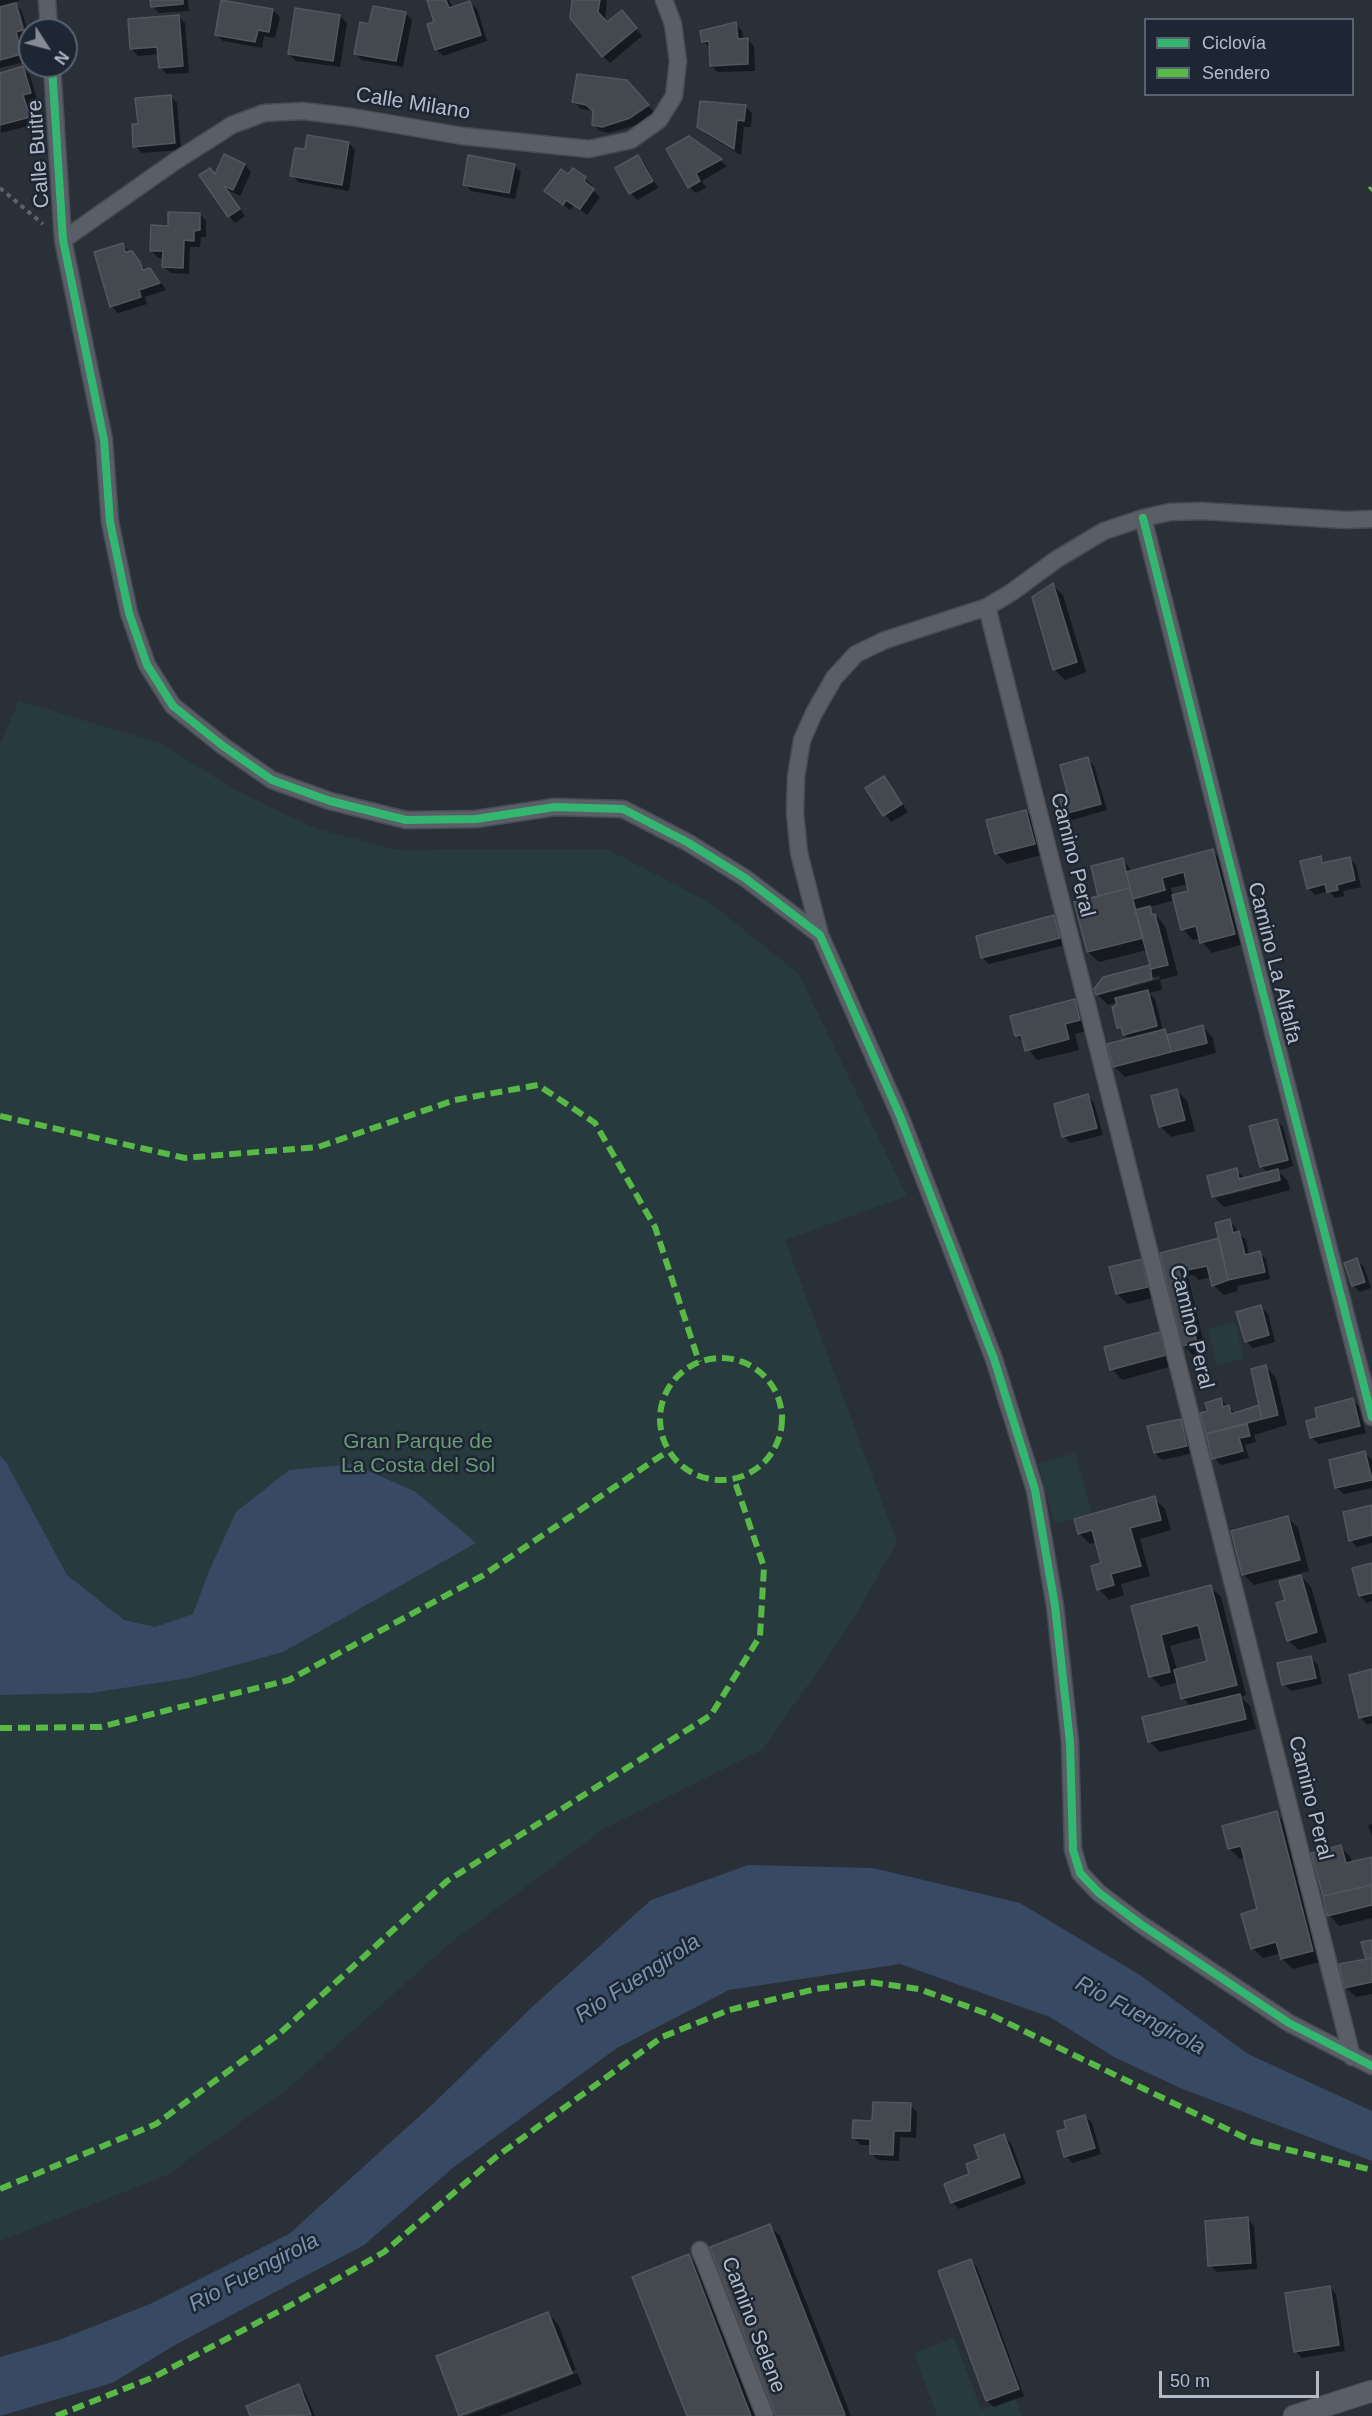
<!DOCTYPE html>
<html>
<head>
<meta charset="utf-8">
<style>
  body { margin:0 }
  #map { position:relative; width:1372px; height:2416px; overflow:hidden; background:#2a3038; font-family:Arial,sans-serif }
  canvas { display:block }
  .legend { position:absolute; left:1144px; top:18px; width:210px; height:78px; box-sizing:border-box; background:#1d2633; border:2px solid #59626f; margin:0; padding:8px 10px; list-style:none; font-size:18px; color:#b4bcc9 }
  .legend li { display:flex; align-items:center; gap:12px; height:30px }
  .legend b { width:30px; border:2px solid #59626f }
  .north { position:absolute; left:18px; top:18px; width:60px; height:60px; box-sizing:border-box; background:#1d2633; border:2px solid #59626f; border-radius:50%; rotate:126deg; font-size:16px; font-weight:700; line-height:24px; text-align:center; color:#b4bcc9 }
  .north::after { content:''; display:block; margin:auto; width:21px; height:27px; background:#848b96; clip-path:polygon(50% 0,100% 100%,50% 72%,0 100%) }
  .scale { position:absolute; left:1159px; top:2371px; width:160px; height:27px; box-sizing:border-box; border:3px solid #b4bcc9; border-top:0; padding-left:8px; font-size:18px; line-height:21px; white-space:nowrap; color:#b4bcc9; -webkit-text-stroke:4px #1d2633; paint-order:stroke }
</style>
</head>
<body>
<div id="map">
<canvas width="1372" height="2416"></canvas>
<ul class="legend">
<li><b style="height:8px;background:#33b770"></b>Ciclovía</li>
<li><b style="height:8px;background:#58b947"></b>Sendero</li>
</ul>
<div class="north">N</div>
<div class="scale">50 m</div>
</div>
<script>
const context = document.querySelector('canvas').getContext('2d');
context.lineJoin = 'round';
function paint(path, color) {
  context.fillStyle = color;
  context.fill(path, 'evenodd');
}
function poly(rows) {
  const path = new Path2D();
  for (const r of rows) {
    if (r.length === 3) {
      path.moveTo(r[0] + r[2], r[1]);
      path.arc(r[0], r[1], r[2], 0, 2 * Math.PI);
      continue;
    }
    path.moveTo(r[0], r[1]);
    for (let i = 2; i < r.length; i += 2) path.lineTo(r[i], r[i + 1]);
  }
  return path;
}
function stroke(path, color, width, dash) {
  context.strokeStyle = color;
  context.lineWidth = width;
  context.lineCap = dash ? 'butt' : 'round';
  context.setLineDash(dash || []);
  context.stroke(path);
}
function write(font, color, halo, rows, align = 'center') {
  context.font = font + ' Arial,sans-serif';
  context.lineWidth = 5;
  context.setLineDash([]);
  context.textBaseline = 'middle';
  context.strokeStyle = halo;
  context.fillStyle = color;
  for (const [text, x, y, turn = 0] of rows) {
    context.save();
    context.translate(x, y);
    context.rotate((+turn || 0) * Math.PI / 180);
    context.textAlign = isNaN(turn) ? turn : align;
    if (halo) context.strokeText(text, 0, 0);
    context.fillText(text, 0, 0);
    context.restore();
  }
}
const green = poly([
  [19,701,163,744,233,789,317,829,398,850,607,849,709,902,798,973,907,1196,785,1240,897,1542,852,1622,763,1749,605,1828,450,1943,290,2087,167,2175,0,2241,0,744],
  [1235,1322,1244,1358,1217,1365,1208,1329],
  [1075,1453,1092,1513,1055,1524,1038,1464],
  [954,2338,981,2410,1015,2397,1022,2416,937,2416,914,2353]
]);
const water = poly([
  [0,1456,6,1462,67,1575,124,1620,155,1627,193,1614,209,1571,236,1512,289,1470,353,1464,416,1492,476,1543,283,1652,189,1678,91,1693,0,1695],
  [748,1865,873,1868,1020,1903,1140,1975,1248,2054,1372,2111,1372,2161,1180,2088,1114,2057,1050,2017,900,1964,729,1990,617,2048,454,2167,364,2245,175,2345,112,2383,0,2416,0,2357,59,2340,150,2304,289,2234,434,2103,531,2008,651,1900]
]);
const shadow = poly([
  [0,0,21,0,0,6],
  [152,0,190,0,188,0,189,11,159,13,152,6],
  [223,0,273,10,280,17,275,38,264,36,262,48,223,41,216,34],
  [429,0,449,0,453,8,470,3,477,9,487,41,443,56,436,49,436,23],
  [573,0,607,0,605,20,607,23,628,19,642,36,610,63,603,56],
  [16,5,22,11,29,37,22,38,28,61,0,68,0,9],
  [17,11,20,11,27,37,24,38],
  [405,13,412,20,403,67,362,60,355,53,371,26],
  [178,16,185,23,189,73,167,74,160,67,159,54,138,56,132,49],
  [340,16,347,23,340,67,296,61,289,54],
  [735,24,742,31,744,40,748,40,754,46,755,71,718,72,711,66,710,48,704,42],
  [23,68,30,75,37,100,29,102,35,124,1,133,0,74],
  [633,89,654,112,637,125,609,133,600,131,593,124,595,111,581,109,574,102],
  [170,96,177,103,181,150,142,153,135,146,139,125],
  [745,106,752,113,751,127,744,127,741,155,706,134,699,126],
  [689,138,727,166,702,181,706,188,696,193,689,187],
  [349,143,355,150,349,191,298,182,292,175,306,151],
  [225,156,245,165,251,172,240,196,228,190,245,216,235,223,229,216,216,175],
  [638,157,645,164,658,188,637,200,631,193],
  [514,165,521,172,515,199,471,191,464,184],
  [573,170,592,185,590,188,600,197,587,215,574,205,570,210,546,191,569,176],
  [200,214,206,221,206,237,201,237,200,247,190,247,189,274,171,273,164,267,164,258,158,258,152,251,169,227],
  [123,245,147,271,150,270,157,277,166,290,145,297,147,304,118,313,111,306],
  [1053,585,1063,595,1086,672,1065,680,1054,669],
  [1088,759,1094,766,1107,810,1072,820,1065,813,1069,793],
  [884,778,908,812,891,822,867,788],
  [1026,811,1037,822,1045,854,1007,864,996,853],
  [1212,851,1223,861,1244,944,1212,953,1202,942,1201,938,1193,940,1183,929,1175,900,1149,907,1165,926,1178,975,1160,980,1162,990,1149,993,1155,999,1163,1031,1170,1036,1203,1027,1213,1038,1216,1053,1125,1077,1114,1066,1130,1040,1119,1027,1118,1002,1108,1005,1097,994,1104,978,1151,967,1147,950,1099,962,1088,952,1100,897,1122,859,1133,872],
  [1188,884,1190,892,1173,896,1171,888],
  [1159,976,1160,979,1112,992,1112,989],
  [1320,858,1326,864,1349,858,1356,865,1361,887,1343,891,1344,896,1335,898,1329,891,1315,895,1308,888],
  [1053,917,1060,924,1065,945,989,964,982,957],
  [1075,1001,1085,1012,1090,1030,1075,1034,1079,1050,1037,1060,1017,1035],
  [1177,1091,1187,1101,1195,1131,1171,1137,1160,1126],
  [1088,1096,1094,1103,1103,1135,1070,1143,1064,1136],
  [1276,1120,1283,1127,1293,1166,1278,1171,1288,1181,1290,1190,1224,1207,1215,1198,1252,1189,1249,1186,1213,1196,1236,1170,1245,1179,1268,1173,1261,1166],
  [1230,1221,1236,1228,1238,1233,1246,1240,1249,1255,1259,1253,1266,1259,1270,1279,1237,1286,1238,1291,1224,1295,1213,1285,1211,1277,1199,1280,1194,1275,1188,1276,1206,1353,1194,1356,1184,1346,1161,1254,1218,1240],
  [1357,1260,1364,1267,1371,1288,1360,1292,1353,1285],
  [1141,1261,1152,1271,1158,1297,1128,1304,1117,1294,1111,1268],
  [1261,1307,1268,1314,1275,1342,1253,1348,1246,1341],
  [1160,1334,1170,1344,1176,1365,1122,1380,1112,1369],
  [1266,1367,1276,1378,1287,1425,1254,1435,1256,1442,1245,1445,1249,1458,1221,1465,1214,1458,1202,1414,1210,1412,1220,1399,1236,1414,1261,1406],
  [1353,1400,1359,1407,1366,1433,1319,1444,1312,1438,1308,1422,1319,1419],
  [1181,1420,1187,1427,1193,1453,1162,1460,1155,1453],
  [1365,1453,1372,1460,1372,1488,1344,1494,1337,1488,1331,1461],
  [1154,1498,1165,1509,1171,1530,1140,1539,1150,1576,1121,1584,1124,1595,1109,1600,1099,1589,1103,1564,1097,1542,1090,1544,1079,1533],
  [1372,1507,1372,1543,1357,1547,1351,1540],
  [1288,1518,1298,1528,1309,1571,1254,1585,1244,1575,1233,1532],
  [1372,1564,1372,1601,1367,1603,1360,1596],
  [1301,1576,1311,1587,1327,1642,1299,1650,1288,1640,1287,1601],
  [1211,1587,1221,1597,1246,1695,1241,1697,1250,1706,1256,1729,1160,1752,1149,1741,1191,1707,1183,1698,1179,1682,1161,1687,1151,1676,1133,1607],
  [1202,1637,1209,1662,1177,1670,1170,1646],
  [1311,1658,1318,1665,1322,1684,1291,1691,1284,1684],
  [1372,1671,1372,1723,1367,1725,1361,1718,1351,1676],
  [1276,1813,1287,1824,1323,1961,1293,1969,1282,1959,1281,1953,1263,1958,1252,1948,1259,1910,1245,1858,1240,1859,1230,1849,1224,1827],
  [1372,1824,1372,1836,1368,1825],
  [1341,1847,1351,1858,1352,1863,1372,1858,1372,1918,1339,1926,1329,1915],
  [1372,1941,1372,1994,1356,1997,1345,1987,1368,1960,1363,1944],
  [910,2105,917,2112,916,2138,900,2137,899,2161,878,2160,871,2153,871,2145,861,2145,854,2138,873,2123],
  [1085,2116,1092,2123,1101,2154,1073,2163,1066,2156,1068,2130],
  [1004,2136,1011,2143,1026,2184,959,2209,952,2202,981,2160],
  [1247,2219,1254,2226,1257,2269,1217,2272,1210,2265],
  [769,2225,780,2236,851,2416,778,2416],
  [688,2256,699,2267,756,2416,688,2416],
  [970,2260,977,2267,1024,2396,994,2407,987,2401],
  [1329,2287,1336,2294,1345,2351,1302,2358,1295,2351],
  [548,2314,558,2324,576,2370,461,2416,438,2357],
  [577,2373,582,2384,499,2416,467,2416],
  [298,2386,305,2393,315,2416,252,2416,248,2407]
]);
const building = poly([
  [150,0,183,0,183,4,151,7,150,0],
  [221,0,273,9,269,32,258,30,255,42,215,35,221,0],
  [427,0,446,0,449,8,470,1,481,35,435,50,427,24,434,22,427,0],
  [572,0,600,0,598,12,607,22,622,10,637,28,602,57,570,18,572,0],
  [16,3,23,30,16,32,22,54,0,60,0,7,16,3],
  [373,6,406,12,396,61,354,54,360,22,369,24,373,6],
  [295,8,340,15,333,61,288,54,295,8],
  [179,15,183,66,159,68,157,47,130,49,128,19,179,15],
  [736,22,738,39,748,38,748,64,710,66,709,41,702,42,700,31,736,22],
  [23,66,31,93,23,95,30,117,0,125,0,73,23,66],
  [577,74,627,80,649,105,630,118,602,127,592,125,593,111,586,105,572,102,577,74],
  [171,95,175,143,133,147,132,124,138,124,135,98,171,95],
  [700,101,746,105,744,121,737,120,734,149,697,127,700,101],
  [307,135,349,142,342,185,290,176,295,148,305,149,307,135],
  [689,136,722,159,696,173,700,181,688,188,666,149,689,136],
  [224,154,245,164,233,190,224,186,240,209,228,217,199,175,210,168,215,174,224,154],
  [468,155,515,164,509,193,463,185,468,155],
  [638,155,653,181,629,194,615,168,638,155],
  [573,168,586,177,584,181,594,189,580,209,566,200,563,205,544,191,561,169,568,174,573,168],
  [168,212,200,213,200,230,194,231,194,241,184,240,183,268,162,267,163,251,150,251,151,225,168,226,168,212],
  [123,243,125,252,132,251,140,262,143,270,150,268,160,283,139,290,141,297,110,307,94,252,123,243],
  [1053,583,1077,662,1053,670,1032,597,1053,583],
  [1088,757,1101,804,1064,814,1058,794,1067,792,1060,765,1088,757],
  [884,776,902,804,883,816,865,788,884,776],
  [1026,810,1035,844,995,854,986,820,1026,810],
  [1213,849,1235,934,1200,943,1196,926,1181,930,1172,895,1188,891,1184,872,1162,878,1165,890,1133,899,1126,872,1213,849],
  [1321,856,1322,863,1350,857,1355,880,1337,885,1338,890,1327,892,1325,884,1307,889,1300,861,1321,856],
  [1123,858,1130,888,1098,896,1091,866,1123,858],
  [1130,888,1143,938,1087,952,1074,902,1130,888],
  [1150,906,1152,914,1155,914,1168,965,1151,969,1135,910,1150,906],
  [1054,915,1060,938,981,958,976,936,1054,915],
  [1150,965,1152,979,1096,995,1094,989,1103,977,1150,965],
  [1148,990,1157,1026,1123,1035,1121,1027,1117,1028,1112,1007,1117,1005,1115,998,1148,990],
  [1075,999,1080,1020,1065,1024,1069,1039,1025,1051,1021,1035,1015,1036,1010,1016,1075,999],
  [1203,1025,1207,1043,1171,1052,1167,1035,1203,1025],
  [1165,1029,1171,1052,1113,1067,1107,1044,1165,1029],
  [1177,1089,1185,1120,1159,1127,1151,1096,1177,1089],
  [1088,1094,1097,1128,1062,1137,1054,1104,1088,1094],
  [1277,1119,1288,1160,1260,1167,1249,1126,1277,1119],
  [1237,1168,1239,1179,1278,1169,1280,1180,1212,1197,1207,1176,1237,1168],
  [1230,1219,1233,1233,1239,1231,1245,1255,1260,1251,1265,1272,1228,1280,1215,1223,1230,1219],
  [1219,1238,1228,1280,1212,1286,1207,1266,1187,1270,1186,1264,1178,1266,1197,1343,1182,1346,1160,1253,1219,1238],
  [1357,1258,1365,1282,1352,1286,1344,1263,1357,1258],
  [1142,1259,1148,1287,1116,1294,1109,1267,1142,1259],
  [1261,1305,1269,1335,1245,1342,1236,1312,1261,1305],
  [1160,1332,1166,1355,1110,1370,1104,1347,1160,1332],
  [1266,1365,1278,1415,1262,1419,1251,1369,1266,1365],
  [1221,1398,1223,1407,1229,1405,1231,1414,1259,1405,1262,1419,1206,1434,1200,1413,1208,1411,1205,1403,1221,1398],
  [1353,1398,1360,1426,1310,1438,1306,1421,1317,1418,1315,1408,1353,1398],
  [1181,1419,1187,1446,1154,1453,1147,1426,1181,1419],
  [1247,1424,1250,1436,1239,1438,1243,1451,1212,1459,1206,1434,1247,1424],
  [1365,1451,1372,1480,1335,1488,1329,1460,1365,1451],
  [1155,1496,1161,1520,1130,1528,1141,1566,1111,1574,1114,1585,1097,1590,1091,1566,1101,1563,1092,1530,1078,1534,1074,1519,1155,1496],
  [1372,1505,1372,1535,1349,1541,1343,1512,1372,1505],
  [1288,1516,1300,1560,1242,1575,1231,1531,1288,1516],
  [1372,1563,1372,1593,1359,1596,1352,1568,1372,1563],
  [1301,1575,1317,1632,1287,1641,1276,1603,1285,1600,1279,1581,1301,1575],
  [1211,1585,1237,1685,1181,1699,1174,1670,1207,1661,1198,1625,1161,1635,1170,1672,1149,1677,1131,1606,1211,1585],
  [1311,1656,1316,1678,1282,1685,1277,1663,1311,1656],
  [1372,1669,1372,1715,1359,1718,1349,1675,1372,1669],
  [1240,1694,1246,1719,1148,1742,1142,1717,1240,1694],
  [1277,1811,1313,1951,1281,1959,1276,1942,1251,1949,1241,1914,1257,1909,1241,1846,1228,1849,1222,1826,1277,1811],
  [1341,1845,1346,1863,1372,1857,1372,1885,1323,1896,1311,1853,1341,1845],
  [1372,1885,1372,1905,1327,1916,1323,1896,1372,1885],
  [1372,1940,1372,1958,1366,1959,1361,1942,1372,1940],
  [1372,1958,1372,1982,1344,1988,1339,1964,1372,1958],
  [873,2102,911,2103,910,2131,894,2131,893,2155,870,2154,870,2139,852,2138,853,2120,872,2121,873,2102],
  [1085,2115,1095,2148,1064,2157,1057,2131,1066,2129,1064,2121,1085,2115],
  [1004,2134,1020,2177,951,2203,944,2184,969,2174,966,2164,979,2159,974,2145,1004,2134],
  [1248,2217,1251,2263,1208,2266,1205,2221,1248,2217],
  [770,2224,845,2415,843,2416,776,2416,710,2247,770,2224],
  [689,2254,751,2416,687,2416,632,2277,689,2254],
  [971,2259,1019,2389,986,2401,938,2271,971,2259],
  [1330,2286,1339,2345,1294,2352,1285,2293,1330,2286],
  [548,2312,572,2373,459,2416,436,2356,548,2312],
  [299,2384,311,2415,250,2416,246,2406,299,2384]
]);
const path = poly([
  [0,188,43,224]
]);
const minor = poly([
  [47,0,49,30],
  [52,66,63,240,104,440,110,522,129,613,147,665,173,706,223,746,272,780,330,801,406,820,476,819,555,807,623,809,687,842,745,878,820,935,900,1116,994,1359,1035,1490,1055,1606,1070,1742,1073,1850,1080,1873,1099,1893,1139,1923,1289,2023,1372,2066],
  [63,240,174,162,232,125,264,113,303,111,352,117,462,136,589,149,631,140,659,120,674,96,678,61,673,24,664,0],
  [1143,518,1225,845,1372,1417],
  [987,607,1352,2057],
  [820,935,799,853,795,813,796,777,802,740,814,713,834,678,856,654,885,640,987,607,1012,592,1057,559,1104,531,1143,518,1170,512,1202,511,1346,520,1372,519],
  [700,2250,765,2416]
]);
const tertiary = poly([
  [1294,2416,1372,2391]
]);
const quiet = poly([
  [1370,190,1372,188],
  [0,1116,185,1158,318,1147,455,1100,538,1085,595,1123,655,1227,699,1362],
  [721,1419,61],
  [0,1728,100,1727,289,1680,482,1576,668,1451],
  [0,2189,156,2124,279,2034,447,1881,711,1715,760,1636,764,1567,734,1479],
  [56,2416,154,2377,289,2306,384,2252,496,2157,662,2037,729,2010,816,1989,869,1982,919,1989,991,2015,1252,2141,1372,2170]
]);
const cycleway = poly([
  [52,66,63,240,104,440,110,522,129,613,147,665,173,706,223,746,272,780,330,801,406,820,476,819,555,807,623,809,687,842,745,878,820,935,900,1116,994,1359,1035,1490,1055,1606,1070,1742,1073,1850,1080,1873,1099,1893,1139,1923,1289,2023,1372,2066],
  [1143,518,1225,845,1372,1417]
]);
const streetNames = [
  ["Calle Milano",413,104,9],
  ["Calle Buitre",39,154,-94],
  ["Camino Peral",1072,855,76],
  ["Camino La Alfalfa",1274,963,76],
  ["Camino Peral",1191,1327,76],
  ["Camino Peral",1310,1798,76],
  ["Camino Selene",753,2325,69]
];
const parkNames = [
  ["Gran Parque de",418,1442],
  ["La Costa del Sol",418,1466]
];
const waterNames = [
  ["Rio Fuengirola",638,1979,-33],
  ["Rio Fuengirola",1140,2016,28],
  ["Rio Fuengirola",254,2273,-28]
];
paint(green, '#273a3e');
paint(water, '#384963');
paint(shadow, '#0007');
paint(building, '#444950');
stroke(building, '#52575f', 1.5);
stroke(minor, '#484c53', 19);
stroke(tertiary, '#484c53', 23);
stroke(path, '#5d636a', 4, [4.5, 4.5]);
stroke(minor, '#5a5e66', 16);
stroke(tertiary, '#5a5e66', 21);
stroke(quiet, '#58b947', 6, [12, 6]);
stroke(cycleway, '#33b770', 8);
write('21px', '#b4bcc9', '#1d2633', streetNames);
write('21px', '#6b9a76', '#1d2633', parkNames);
write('italic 22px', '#7c92b1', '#1d2633', waterNames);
</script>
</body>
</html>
